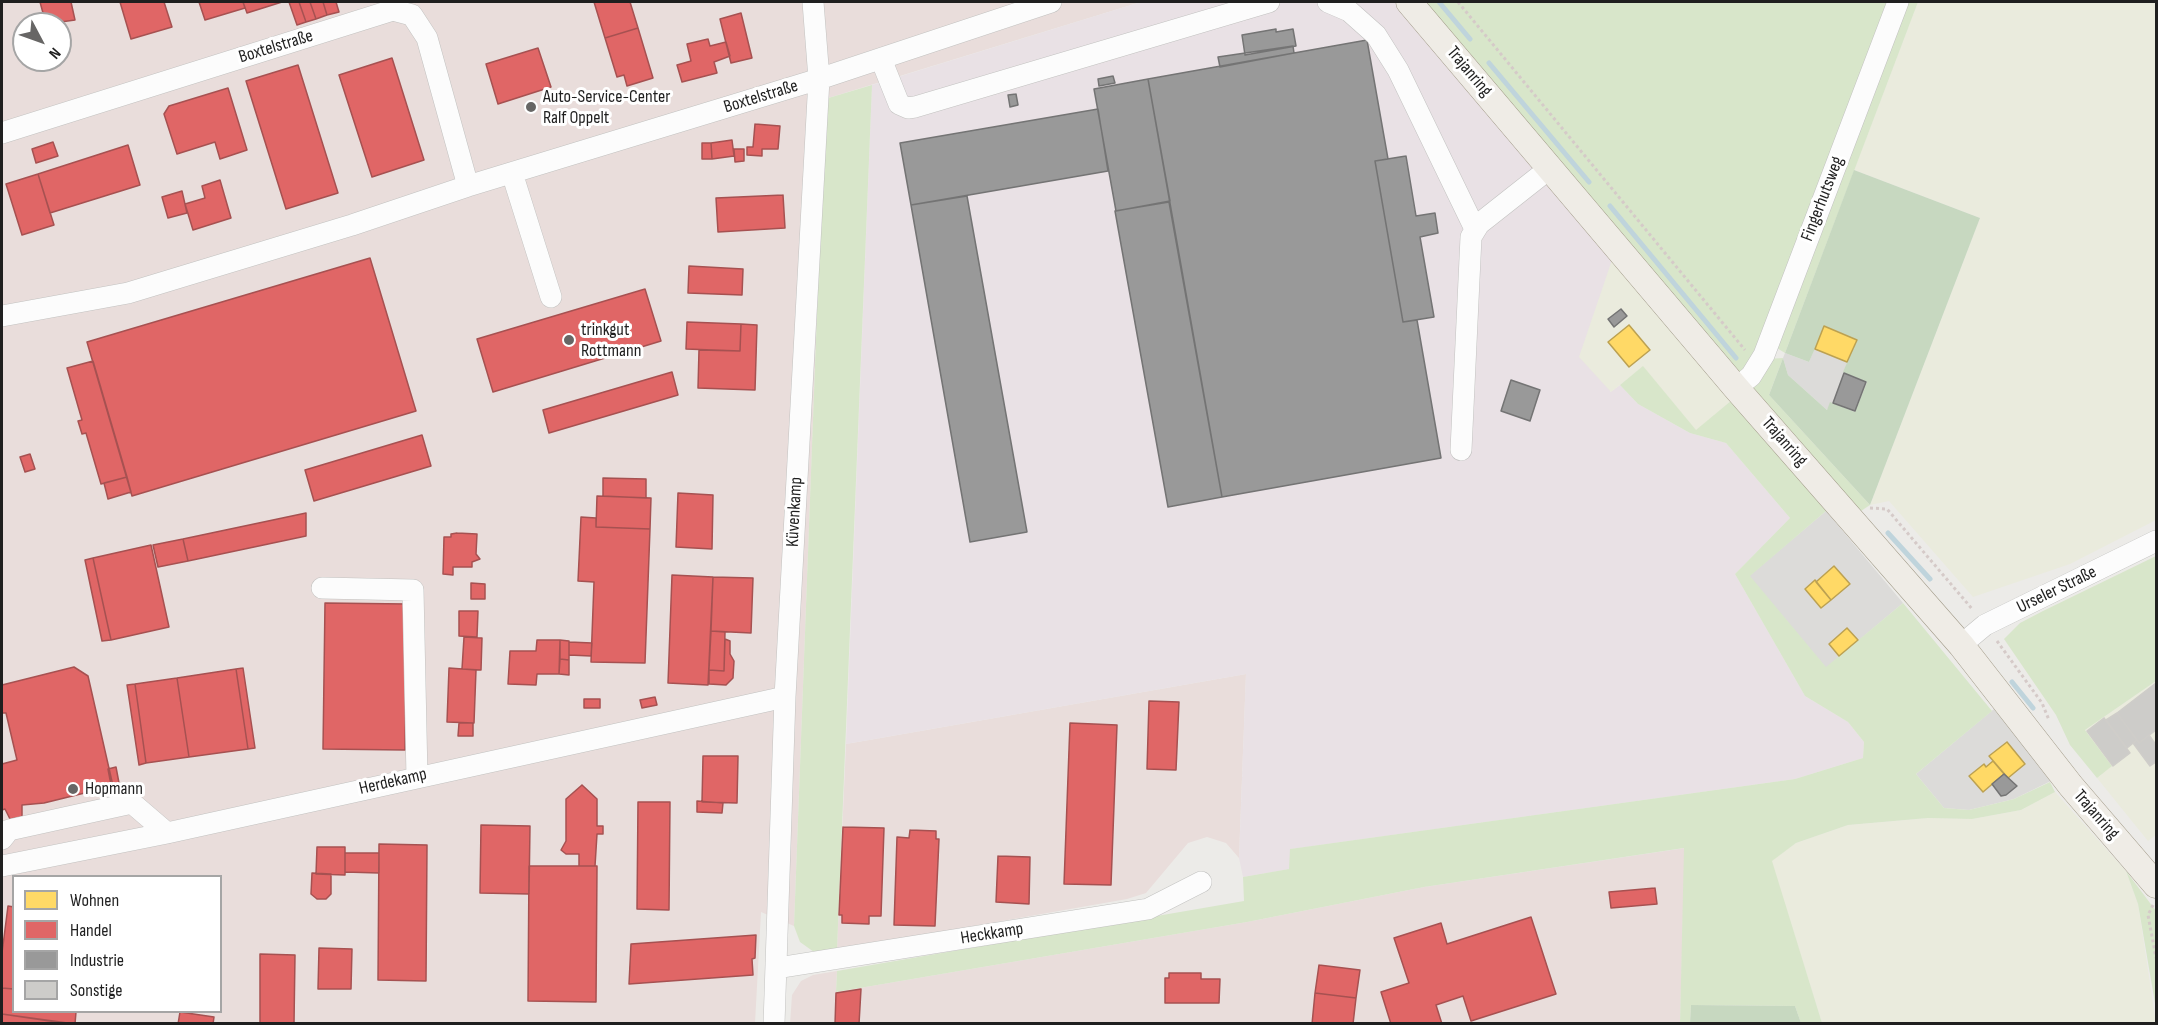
<!DOCTYPE html>
<html>
<head>
<meta charset="utf-8">
<style>
  body { margin:0 }
  #map { position:relative; width:2158px; height:1025px; overflow:hidden; background:#ecebe8; font-family:"Sofia Sans Condensed",sans-serif }
  canvas { display:block }
  .frame { position:absolute; inset:0; border:3px solid #1f1f1f; pointer-events:none }
  .legend { position:absolute; left:12px; top:875px; width:210px; height:138px; box-sizing:border-box; background:#fff; border:2px solid #a5a5a5; margin:0; padding:8px 10px; list-style:none; font-size:18px; color:#1f1f1f }
  .legend li { display:flex; align-items:center; gap:12px; height:30px }
  .legend b { width:30px; border:2px solid #a5a5a5 }
  .north { position:absolute; left:12px; top:12px; width:60px; height:60px; box-sizing:border-box; background:#fff; border:2px solid #a5a5a5; border-radius:50%; rotate:131deg; font-size:16px; font-weight:700; line-height:24px; text-align:center; color:#1f1f1f }
  .north::after { content:''; display:block; margin:auto; width:21px; height:27px; background:#676665; clip-path:polygon(50% 0,100% 100%,50% 72%,0 100%) }
</style>
</head>
<body>
<div id="map">
<canvas width="2158" height="1025"></canvas>
<div class="frame"></div>
<ul class="legend">
<li><b style="height:16px;background:#ffd966"></b>Wohnen</li>
<li><b style="height:16px;background:#e06666"></b>Handel</li>
<li><b style="height:16px;background:#999"></b>Industrie</li>
<li><b style="height:16px;background:#cdccc9"></b>Sonstige</li>
</ul>
<div class="north">N</div>
</div>
<script>
const context = document.querySelector('canvas').getContext('2d');
context.lineJoin = 'round';
function paint(path, color) {
  context.fillStyle = color;
  context.fill(path, 'evenodd');
}
function poly(rows) {
  const path = new Path2D();
  for (const r of rows) {
    path.moveTo(r[0], r[1]);
    for (let i = 2; i < r.length; i += 2) path.lineTo(r[i], r[i + 1]);
  }
  return path;
}
function stroke(path, color, width, dash) {
  context.strokeStyle = color;
  context.lineWidth = width;
  context.lineCap = dash ? 'butt' : 'round';
  context.setLineDash(dash || []);
  context.stroke(path);
}
function write(font, color, halo, rows, align = 'center') {
  context.font = font + ' "Sofia Sans Condensed",sans-serif';
  context.lineWidth = 6;
  context.setLineDash([]);
  context.textBaseline = 'middle';
  context.strokeStyle = halo;
  context.fillStyle = color;
  for (const [text, x, y, turn = 0] of rows) {
    context.save();
    context.translate(x, y);
    context.rotate((+turn || 0) * Math.PI / 180);
    context.textAlign = isNaN(turn) ? turn : align;
    if (halo) context.strokeText(text, 0, 0);
    context.fillText(text, 0, 0);
    context.restore();
  }
}
const residential = poly([
  [1824,326,1857,340,1867,382,1855,412,1831,403,1827,410,1788,375,1783,358,1785,353,1809,362],
  [1826,511,1903,603,1826,668,1749,576],
  [1994,709,2053,780,2014,799,1969,810,1944,808,1916,774]
]);
const commercial = poly([
  [2,2,1141,2,825,99,794,926,761,912,755,1023,2,1024],
  [24,24,60,24,60,60,24,60],
  [14,876,220,876,220,1012,14,1012],
  [1246,674,1239,858,1226,843,1207,837,1188,843,1146,893,1127,899,837,950,846,744],
  [1685,848,1680,1023,790,1024,792,995,801,981,813,975,837,971,836,992,1247,922,1424,887]
]);
const industrial = poly([
  [1141,2,1394,2,1450,63,1613,257,1610,392,1620,385,1638,404,1690,433,1726,443,1790,518,1735,574,1805,696,1848,722,1864,742,1863,758,1795,779,1291,849,1290,869,1243,877,1239,858,1246,674,846,744,872,85]
]);
const farmland = poly([
  [1918,2,2156,2,2156,520,2070,564,1973,597,1889,501,1870,505,1980,218,1854,170],
  [1613,257,1732,400,1696,431,1643,367,1611,392,1579,357],
  [2156,681,2156,835,2148,841,2097,778,2111,766,2085,730],
  [2055,792,2126,871,2138,904,2156,1023,1822,1023,1771,861,1796,843,1848,825,1928,818,1972,819,2021,810]
]);
const grass = poly([
  [1424,2,1891,2,1759,356,1738,374],
  [1903,2,1918,2,1785,353,1772,345],
  [872,85,837,950,814,952,800,942,794,926,825,99],
  [1783,358,1769,395,1870,505,1858,513,1752,394,1756,378,1767,359],
  [1643,366,1696,430,1732,400,1826,511,1750,576,1826,667,1903,603,1992,711,1916,774,1944,808,1969,810,2014,799,2050,782,2055,792,2021,810,1972,819,1928,818,1848,825,1796,843,1772,861,1822,1023,1801,1023,1795,1006,1691,1005,1690,1023,1680,1023,1684,848,1424,887,1247,922,836,992,837,971,1244,901,1243,877,1289,869,1290,849,1795,779,1863,758,1864,742,1848,722,1805,696,1735,574,1790,518,1726,443,1690,433,1638,404,1620,385],
  [2156,556,2156,681,2085,730,2112,766,2097,778,2070,745,2056,715,2004,639,2020,623,2043,611],
  [2126,871,2156,911,2156,1009,2138,904]
]);
const forest = poly([
  [1854,170,1980,218,1870,505,1769,395,1783,358,1788,375,1827,410,1830,402,1855,412,1867,382,1843,372,1857,340,1825,326,1809,362,1785,353],
  [1691,1005,1795,1006,1801,1023,1690,1023]
]);
const homes = poly([
  [1629,325,1650,350,1629,367,1608,342,1629,325],
  [1824,326,1857,340,1847,362,1815,349,1824,326],
  [1834,566,1850,584,1831,600,1816,582,1834,566],
  [1815,580,1831,600,1821,608,1805,589,1815,580],
  [1847,628,1858,640,1839,656,1829,644,1847,628],
  [2007,742,2025,764,2008,778,1989,756,2007,742],
  [1993,761,2004,774,1983,792,1969,776,1984,764,1986,767,1993,761]
]);
const shops = poly([
  [40,2,71,2,75,20,46,24,40,2],
  [120,2,164,2,172,27,131,39,120,2],
  [199,2,243,2,245,8,205,20,199,2],
  [243,2,282,2,247,13,243,2],
  [289,2,299,2,306,22,297,25,289,2],
  [299,2,310,2,316,19,306,22,299,2],
  [310,2,323,2,327,15,316,19,310,2],
  [323,2,336,2,339,12,327,15,323,2],
  [594,2,630,2,638,28,605,38,594,2],
  [741,13,752,58,731,63,720,19,741,13],
  [638,28,653,78,627,86,624,75,617,77,605,38,638,28],
  [708,39,710,46,726,42,730,56,714,62,717,73,682,82,677,65,691,61,687,44,708,39],
  [538,48,551,87,498,104,486,64,538,48],
  [392,58,424,160,372,177,339,75,392,58],
  [298,65,338,193,286,209,246,81,298,65],
  [228,88,247,150,220,159,215,142,177,154,164,114,169,106,228,88],
  [755,124,780,126,778,149,762,149,762,156,747,155,747,147,753,147,755,124],
  [732,140,734,156,712,159,711,143,732,140],
  [53,142,58,156,36,163,32,149,53,142],
  [702,143,711,143,712,159,702,159,702,143],
  [128,145,140,185,50,213,38,174,128,145],
  [734,149,744,149,744,161,735,162,734,149],
  [38,174,54,225,22,235,6,184,38,174],
  [220,180,231,218,193,230,185,204,205,198,202,186,220,180],
  [182,191,187,213,168,218,162,197,182,191],
  [783,195,785,228,718,232,716,198,783,195],
  [370,258,416,411,132,496,87,342,370,258],
  [689,266,743,269,742,295,688,293,689,266],
  [645,289,661,341,493,392,477,339,645,289],
  [687,322,741,324,740,351,686,349,687,322],
  [741,324,757,325,755,390,698,388,699,350,740,351,741,324],
  [93,361,127,477,101,484,86,433,82,434,78,421,82,420,67,368,93,361],
  [672,372,678,395,549,433,543,410,672,372],
  [422,435,431,466,314,501,305,470,422,435],
  [30,454,35,469,25,472,20,457,30,454],
  [127,477,131,492,108,499,104,483,127,477],
  [603,478,646,479,646,498,603,496,603,478],
  [678,493,713,495,712,549,676,547,678,493],
  [597,496,651,498,650,529,596,527,597,496],
  [306,513,306,536,188,561,183,539,306,513],
  [581,517,596,518,596,527,650,529,645,663,591,662,594,582,578,581,581,517],
  [457,533,477,534,476,554,480,559,472,562,472,567,453,567,453,575,443,574,444,537,451,537,451,534,457,533],
  [183,539,188,561,158,567,153,545,183,539],
  [151,545,169,627,111,640,93,558,151,545],
  [93,558,111,640,102,641,85,560,93,558],
  [672,575,713,577,708,685,668,683,672,575],
  [713,577,753,578,751,633,711,631,713,577],
  [471,583,485,584,485,599,471,599,471,583],
  [325,603,407,604,405,750,323,749,325,603],
  [459,611,478,611,477,637,459,636,459,611],
  [711,631,725,632,724,671,709,670,711,631],
  [464,637,482,638,481,670,462,669,464,637],
  [725,639,730,641,730,654,734,661,733,678,726,685,709,684,709,670,724,671,725,639],
  [537,640,560,640,559,674,537,674,536,685,508,684,510,651,536,651,537,640],
  [560,640,569,641,569,660,560,659,560,640],
  [569,642,592,643,591,656,569,655,569,642],
  [560,659,569,660,569,675,559,674,560,659],
  [74,667,88,676,113,786,44,803,22,805,22,817,10,819,5,809,2,810,2,814,2,764,17,760,6,713,2,713,2,685,74,667],
  [243,668,255,748,248,749,236,669,243,668],
  [449,668,476,670,474,723,447,722,449,668],
  [236,669,248,749,189,757,177,678,236,669],
  [177,678,189,757,146,763,135,684,177,678],
  [135,684,146,763,139,765,127,685,135,684],
  [655,697,657,705,642,708,640,700,655,697],
  [584,699,600,699,600,708,584,708,584,699],
  [1149,701,1179,702,1176,770,1147,769,1149,701],
  [459,723,473,723,473,736,458,736,459,723],
  [1070,723,1117,725,1111,885,1064,884,1070,723],
  [703,756,738,756,737,803,702,802,703,756],
  [116,767,119,783,111,785,108,769,116,767],
  [582,785,597,799,597,826,603,826,603,834,597,834,595,866,579,866,579,854,566,854,561,850,566,841,566,799,582,785],
  [697,801,723,803,722,813,697,812,697,801],
  [638,802,670,802,669,910,637,909,638,802],
  [481,825,530,826,529,894,480,893,481,825],
  [843,827,884,828,881,916,869,916,869,924,842,923,842,915,839,915,843,827],
  [910,830,936,831,936,839,939,839,935,926,894,925,897,837,909,838,910,830],
  [379,844,427,845,426,981,378,980,379,844],
  [317,847,345,847,345,875,316,874,317,847],
  [345,853,379,853,379,873,345,872,345,853],
  [998,856,1030,857,1029,904,996,902,998,856],
  [529,866,597,866,596,1002,528,1001,529,866],
  [312,873,331,874,331,894,326,899,317,899,311,894,312,873],
  [1655,888,1657,904,1611,908,1609,892,1655,888],
  [8,906,14,907,14,989,2,988,2,953,8,906],
  [1531,917,1556,994,1471,1021,1463,996,1436,1005,1442,1024,1391,1024,1381,992,1409,983,1394,938,1441,923,1447,944,1531,917],
  [756,935,755,958,752,959,753,975,629,984,631,944,756,935],
  [319,948,352,949,351,989,318,989,319,948],
  [260,954,295,955,294,1024,260,1024,260,954],
  [1319,965,1360,970,1356,998,1315,993,1319,965],
  [1169,973,1201,973,1201,979,1220,979,1219,1003,1165,1003,1165,978,1169,978,1169,973],
  [2,988,14,989,14,1012,76,1012,75,1024,2,1014,2,988],
  [861,989,859,1024,835,1024,836,993,861,989],
  [1315,993,1356,998,1353,1024,1312,1024,1315,993],
  [180,1012,214,1017,213,1024,178,1024,180,1012],
  [2,1014,70,1024,2,1024,2,1014]
]);
const industry = poly([
  [1276,29,1276,32,1293,29,1296,46,1245,55,1242,35,1276,29],
  [1367,40,1388,159,1375,161,1403,322,1417,320,1441,458,1222,497,1148,79,1367,40],
  [1293,46,1294,53,1220,67,1218,57,1293,46],
  [1113,76,1115,83,1099,86,1098,79,1113,76],
  [1148,79,1170,201,1116,211,1094,89,1148,79],
  [1016,94,1018,105,1010,107,1008,95,1016,94],
  [1098,109,1108,171,911,205,900,143,1098,109],
  [1406,156,1416,216,1435,213,1438,233,1420,237,1434,317,1403,322,1375,161,1406,156],
  [967,196,1027,532,970,542,911,205,967,196],
  [1169,202,1222,497,1168,507,1115,211,1169,202],
  [1621,309,1627,316,1614,327,1608,319,1621,309],
  [1844,373,1866,382,1855,411,1833,403,1844,373],
  [1511,380,1540,390,1530,421,1501,411,1511,380],
  [2004,774,2017,786,2006,795,2001,796,1992,784,2004,774]
]);
const stream = poly([
  [1439,2,1470,39],
  [1489,63,1589,182],
  [1610,206,1736,358],
  [1888,533,1930,579],
  [2012,682,2033,708]
]);
const building = poly([
  [2156,683,2156,730,2139,743,2117,713,2156,683],
  [2117,713,2137,740,2127,748,2106,720,2117,713],
  [2104,718,2130,753,2113,766,2087,731,2104,718],
  [2149,735,2156,745,2156,762,2150,766,2133,743,2137,740,2139,743,2149,735]
]);
const path = poly([
  [1458,2,1745,350],
  [1870,508,1887,509,1973,610],
  [1997,641,2042,703,2049,720],
  [2153,905,2148,915,2156,958]
]);
const minor = poly([
  [1328,2,1349,11,1376,35,1398,70,1475,229],
  [881,59,899,104,908,108,915,107,1269,2],
  [2,133,393,10,412,15,427,38,468,186],
  [512,173,551,297],
  [2,316,128,293,352,225,468,186,819,79,1051,2],
  [1736,388,1751,376,1764,355,1898,2],
  [1461,450,1471,237,1479,224,1550,168],
  [322,588,413,590,417,777],
  [1961,645,1985,625,2156,541],
  [2,839,9,830,132,803,167,833],
  [2,866,167,833,785,697],
  [777,968,1148,909,1201,882],
  [774,1024,785,697,819,79,813,2]
]);
const major = poly([
  [1409,2,1736,388,1961,645,2071,786,2156,885]
]);
const markers = [
  [531,107,6,"#676665"],
  [569,340,6,"#676665"],
  [73,789,6,"#676665"]
];
const streetNames = [
  ["Boxtelstraße",276,47,-17],
  ["Trajanring",1469,72,50],
  ["Boxtelstraße",761,97,-17],
  ["Fingerhutsweg",1823,199,-69],
  ["Trajanring",1784,442,49],
  ["Küvenkamp",795,512,-87],
  ["Urseler Straße",2057,590,-26],
  ["Herdekamp",393,782,-13],
  ["Trajanring",2096,815,49],
  ["Heckkamp",992,934,-9]
];
const poiNames = [
  ["Auto-Service-Center",543,97],
  ["Ralf Oppelt",543,118],
  ["trinkgut",581,330],
  ["Rottmann",581,351],
  ["Hopmann",85,789]
];
paint(residential, '#dcdbd9');
paint(commercial, '#e9dddb');
paint(industrial, '#e9e1e5');
paint(farmland, '#eaebdd');
paint(grass, '#d8e6ca');
paint(forest, '#c7d8c0');
paint(homes, '#ffd966');
stroke(homes, '#bca151', 1.5);
paint(shops, '#e06666');
stroke(shops, '#a65151', 1.5);
paint(industry, '#999');
stroke(industry, '#747474', 1.5);
stroke(stream, '#bfd4dc', 5);
paint(building, '#cdccc9');
stroke(building, '#cfcdc9', 1.5);
stroke(minor, '#c2c2c0', 22);
stroke(major, '#a09987', 27);
stroke(path, '#d5cac8', 3, [3, 3]);
stroke(minor, '#fcfcfc', 21);
stroke(major, '#efece6', 26);
for (const [x, y, r, color] of markers) {
  const dot = new Path2D();
  dot.arc(x, y, r, 0, 2 * Math.PI);
  context.fillStyle = color;
  context.fill(dot);
  stroke(dot, '#fff', 2);
}
write('18px', '#1f1f1f', '#fff', streetNames);
write('18px', '#1f1f1f', '#fff', poiNames, 'left');
</script>
</body>
</html>
